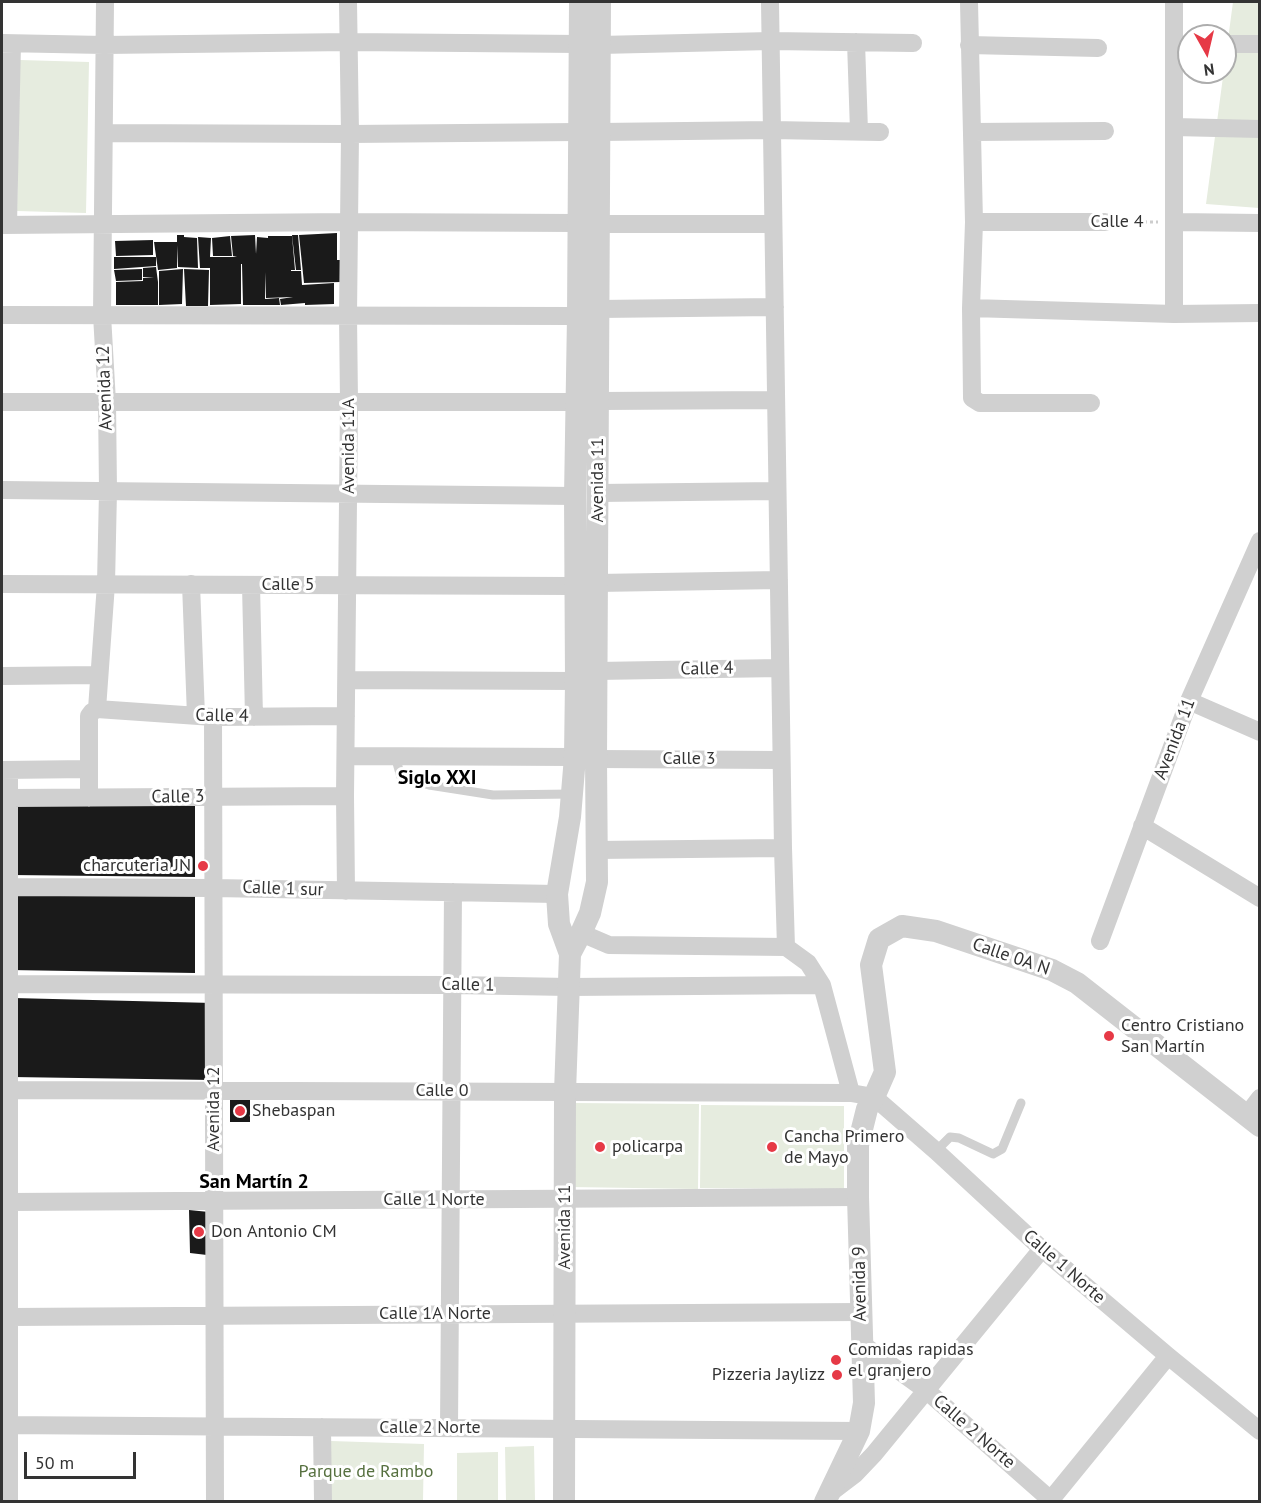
<!DOCTYPE html>
<html>
<head>
<meta charset="utf-8">
<style>
  body { margin:0 }
  #map { position:relative; width:1261px; height:1503px; overflow:hidden; background:#fff; font-family:"PT Sans",sans-serif }
  canvas { display:block }
  .frame { position:absolute; inset:0; border:3px solid #333; pointer-events:none }
  .north { position:absolute; left:1177px; top:24px; width:60px; height:60px; box-sizing:border-box; background:#fff; border:2px solid #adadad; border-radius:50%; rotate:172deg; font-size:16px; font-weight:700; line-height:24px; text-align:center; color:#333 }
  .north::after { content:''; display:block; margin:auto; width:21px; height:27px; background:#e63946; clip-path:polygon(50% 0,100% 100%,50% 72%,0 100%) }
  .scale { position:absolute; left:24px; top:1452px; width:112px; height:27px; box-sizing:border-box; border:3px solid #333; border-top:0; padding-left:8px; font-size:18px; line-height:21px; white-space:nowrap; color:#333; -webkit-text-stroke:4px #fff; paint-order:stroke }
</style>
</head>
<body>
<div id="map">
<canvas width="1261" height="1503"></canvas>
<div class="frame"></div>
<div class="north">N</div>
<div class="scale">50 m</div>
</div>
<script>
const context = document.querySelector('canvas').getContext('2d');
context.lineJoin = 'round';
function paint(path, color) {
  context.fillStyle = color;
  context.fill(path, 'evenodd');
}
function poly(rows) {
  const path = new Path2D();
  for (const r of rows) {
    path.moveTo(r[0], r[1]);
    for (let i = 2; i < r.length; i += 2) path.lineTo(r[i], r[i + 1]);
  }
  return path;
}
function stroke(path, color, width, dash) {
  context.strokeStyle = color;
  context.lineWidth = width;
  context.lineCap = dash ? 'butt' : 'round';
  context.setLineDash(dash || []);
  context.stroke(path);
}
function write(font, color, halo, rows, align = 'center') {
  context.font = font + ' "PT Sans",sans-serif';
  context.lineWidth = 6;
  context.setLineDash([]);
  context.textBaseline = 'middle';
  context.strokeStyle = halo;
  context.fillStyle = color;
  for (const [text, x, y, turn = 0] of rows) {
    context.save();
    context.translate(x, y);
    context.rotate((+turn || 0) * Math.PI / 180);
    context.textAlign = isNaN(turn) ? turn : align;
    if (halo) context.strokeText(text, 0, 0);
    context.fillText(text, 0, 0);
    context.restore();
  }
}
const green = poly([
  [1233,2,1259,2,1259,208,1206,204],
  [20,60,89,62,86,213,17,211],
  [572,1103,699,1104,698,1189,571,1187],
  [701,1105,844,1106,844,1189,700,1188],
  [331,1441,424,1444,423,1501,330,1502],
  [534,1446,535,1500,506,1501,505,1447],
  [498,1452,498,1501,457,1501,457,1453]
]);
const building = poly([
  [337,233,337,260,341,260,340,282,304,283,299,235],
  [177,235,184,235,184,237,197,238,198,268,178,267,177,245,177,268,158,270,154,242,177,242],
  [255,235,256,254,257,237,268,238,268,236,292,236,295,270,291,270,291,271,301,271,302,285,334,283,334,304,305,305,305,303,281,305,280,299,293,297,266,298,265,272,265,299,279,298,280,305,243,305,242,264,241,264,241,304,210,305,210,268,200,268,198,237,211,238,210,257,237,257,233,256,231,236],
  [292,235,298,235,301,270,296,270],
  [230,236,232,256,213,256,212,238],
  [153,240,153,255,116,256,115,241],
  [114,257,156,257,156,266,114,269],
  [156,267,158,282,158,305,116,305,116,282,143,281,143,278,154,277,143,277,143,268],
  [142,269,142,280,116,281,114,270],
  [183,269,182,304,159,305,159,271],
  [184,269,209,270,208,306,186,306],
  [195,797,195,877,11,875,12,799],
  [10,891,195,896,195,973,10,970],
  [13,998,213,1003,212,1080,12,1077],
  [230,1098,250,1100,250,1122,230,1122],
  [189,1210,209,1212,207,1255,190,1253]
]);
const path = poly([
  [1120,222,1158,222]
]);
const service = poly([
  [395,756,401,777,429,785,493,795,572,794],
  [936,1151,950,1137,959,1138,993,1154,1002,1149,1021,1103]
]);
const minor = poly([
  [770,2,783,848,786,947],
  [969,2,974,222,971,308,972,398,980,403,1091,403],
  [1174,2,1174,314],
  [856,42,859,131],
  [2,43,104,45,349,42,580,44],
  [1225,44,1260,44],
  [600,45,771,41,913,43],
  [969,45,1098,48],
  [1174,127,1260,129],
  [600,132,772,130,880,132],
  [972,132,1105,131],
  [104,133,350,134,578,132],
  [974,222,1105,222],
  [1175,222,1260,223],
  [8,224,12,44],
  [600,224,773,224],
  [2,225,349,222,577,223],
  [971,308,1174,314,1260,313],
  [599,309,775,307],
  [2,315,578,316],
  [599,401,776,400],
  [2,402,577,402],
  [2,490,575,496],
  [598,493,777,491],
  [597,583,779,580],
  [2,584,575,586],
  [191,584,196,716],
  [251,585,254,717],
  [597,671,780,668],
  [2,676,99,675],
  [347,680,576,681],
  [1189,701,1260,732],
  [97,709,213,717,346,716],
  [213,717,215,1502],
  [346,756,575,757],
  [596,759,781,760],
  [2,770,89,769],
  [10,798,345,796],
  [89,798,89,716,92,712,97,709,106,584,108,491,107,402,102,315,105,2],
  [1142,826,1260,898],
  [596,850,783,848],
  [10,887,213,888,557,894],
  [346,891,345,796,349,402,348,315,350,134,348,2],
  [581,933,609,945,786,947,808,963,822,985,851,1093],
  [1100,941,1189,701,1260,541],
  [2,984,453,985,569,987,822,985],
  [9,1090,851,1093,874,1097,936,1151,1042,1249,1168,1356,1260,1431],
  [1247,1115,1260,1098],
  [9,1202,858,1197],
  [9,1317,861,1312],
  [862,1344,927,1391,1053,1502],
  [2,1425,859,1431],
  [322,1427,323,1502],
  [449,1428,453,892],
  [830,1493,855,1474,874,1454,1042,1249],
  [9,1502,9,770],
  [1049,1502,1168,1356]
]);
const tertiary = poly([
  [570,954,581,933,590,913,597,882,596,759,600,2],
  [564,1502,565,1092,570,954,559,924,557,894,570,817,575,757,576,681,575,496,578,316,580,2],
  [825,1502,859,1431,864,1403,858,1197,858,1145,867,1109,874,1097,885,1072,871,965,879,939,902,926,936,931,1052,970,1077,983,1260,1126]
]);
const markers = [
  [203,866,6,"#e63946"],
  [1109,1036,6,"#e63946"],
  [240,1111,6,"#e63946"],
  [600,1147,6,"#e63946"],
  [772,1147,6,"#e63946"],
  [199,1232,6,"#e63946"],
  [836,1360,6,"#e63946"],
  [837,1375,6,"#e63946"]
];
const streetNames = [
  ["Calle 4",1117,222],
  ["Avenida 12",105,388,-92],
  ["Avenida 11A",349,446,-90],
  ["Avenida 11",598,480,-90],
  ["Calle 5",288,585],
  ["Calle 4",707,669,-1],
  ["Calle 4",222,716,1],
  ["Avenida 11",1175,739,-69],
  ["Calle 3",689,759],
  ["Calle 3",178,797,-1],
  ["Calle 1 sur",283,889,2],
  ["Calle 0A N",1011,957,19],
  ["Calle 1",468,985,1],
  ["Calle 0",442,1091],
  ["Avenida 12",214,1109,-90],
  ["Calle 1 Norte",434,1200],
  ["Avenida 11",565,1227,-90],
  ["Calle 1 Norte",1064,1267,41],
  ["Avenida 9",860,1284,-91],
  ["Calle 1A Norte",435,1314],
  ["Calle 2 Norte",430,1428],
  ["Calle 2 Norte",974,1432,41]
];
const poiNames = [
  ["charcuteria JN",191,866,"right"],
  ["Centro Cristiano",1121,1026],
  ["San Martín",1121,1047],
  ["Shebaspan",252,1111],
  ["Cancha Primero",784,1137],
  ["de Mayo",784,1158],
  ["policarpa",612,1147],
  ["Don Antonio CM",211,1232],
  ["Comidas rapidas",848,1350],
  ["el granjero",848,1371],
  ["Pizzeria Jaylizz",825,1375,"right"]
];
const parkNames = [
  ["Parque de Rambo",366,1472]
];
const neighbourhoodNames = [
  ["Siglo XXI",437,778],
  ["San Martín 2",254,1182]
];
paint(green, '#e6ecdf');
paint(building, '#1a1a1a');
stroke(path, '#cdcdcd', 3, [3, 3]);
stroke(service, '#d0d0d0', 9);
stroke(minor, '#d0d0d0', 18);
stroke(tertiary, '#d0d0d0', 22);
for (const [x, y, r, color] of markers) {
  const dot = new Path2D();
  dot.arc(x, y, r, 0, 2 * Math.PI);
  context.fillStyle = color;
  context.fill(dot);
  stroke(dot, '#fff', 2);
}
write('18px', '#333', '#fff', streetNames);
write('18px', '#333', '#fff', poiNames, 'left');
write('18px', '#56703f', '#fff', parkNames);
write('bold 20px', '#000', '#fff', neighbourhoodNames);
</script>
</body>
</html>
